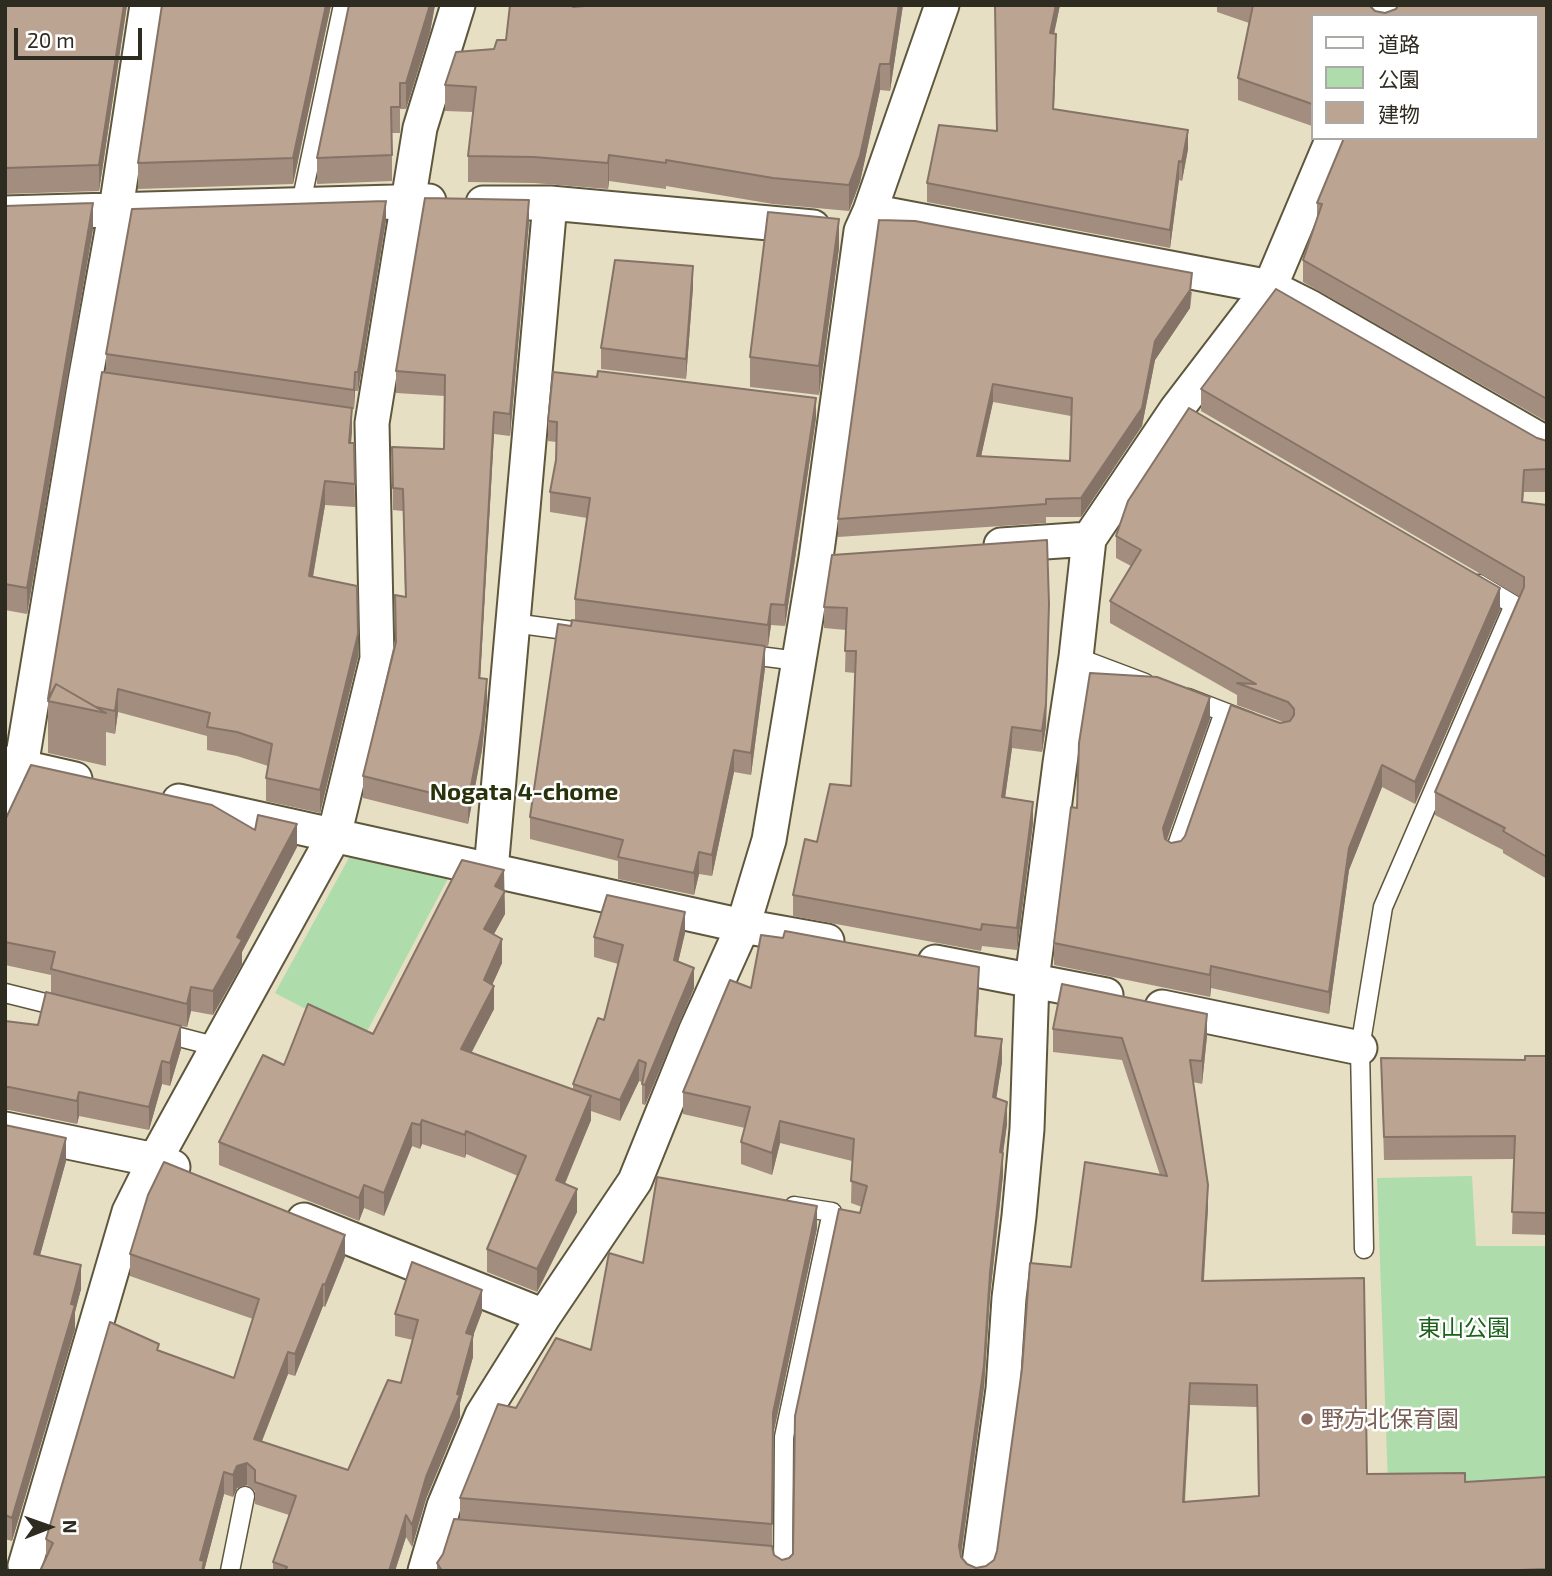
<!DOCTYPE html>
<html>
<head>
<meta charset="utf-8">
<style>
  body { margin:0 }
  #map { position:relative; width:1552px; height:1576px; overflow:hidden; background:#e7dfc3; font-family:"Exo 2","Noto Sans JP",sans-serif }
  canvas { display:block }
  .frame { position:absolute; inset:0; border:7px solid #2e2b20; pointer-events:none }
  .legend { position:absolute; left:1311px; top:14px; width:228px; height:126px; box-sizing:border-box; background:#fff; border:2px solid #abaaa6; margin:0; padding:9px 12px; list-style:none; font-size:21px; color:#2e2b20 }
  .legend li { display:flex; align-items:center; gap:14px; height:35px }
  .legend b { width:35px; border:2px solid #abaaa6 }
  .north { position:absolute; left:14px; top:1492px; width:70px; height:70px; -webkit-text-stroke:5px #fff; paint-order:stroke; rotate:89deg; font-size:19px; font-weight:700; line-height:28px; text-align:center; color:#2e2b20 }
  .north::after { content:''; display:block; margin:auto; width:24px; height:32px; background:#2e2b20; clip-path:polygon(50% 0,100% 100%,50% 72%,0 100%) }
  .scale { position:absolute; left:14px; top:28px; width:128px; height:32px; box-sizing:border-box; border:4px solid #2e2b20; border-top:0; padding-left:9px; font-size:21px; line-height:24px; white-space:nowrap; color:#2e2b20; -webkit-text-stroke:5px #fff; paint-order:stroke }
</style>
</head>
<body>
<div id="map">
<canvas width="1552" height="1576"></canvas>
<div class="frame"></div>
<ul class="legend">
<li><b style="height:9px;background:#fff"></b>道路</li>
<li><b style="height:19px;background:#aedcaa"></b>公園</li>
<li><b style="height:19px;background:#bca492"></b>建物</li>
</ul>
<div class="north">N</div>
<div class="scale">20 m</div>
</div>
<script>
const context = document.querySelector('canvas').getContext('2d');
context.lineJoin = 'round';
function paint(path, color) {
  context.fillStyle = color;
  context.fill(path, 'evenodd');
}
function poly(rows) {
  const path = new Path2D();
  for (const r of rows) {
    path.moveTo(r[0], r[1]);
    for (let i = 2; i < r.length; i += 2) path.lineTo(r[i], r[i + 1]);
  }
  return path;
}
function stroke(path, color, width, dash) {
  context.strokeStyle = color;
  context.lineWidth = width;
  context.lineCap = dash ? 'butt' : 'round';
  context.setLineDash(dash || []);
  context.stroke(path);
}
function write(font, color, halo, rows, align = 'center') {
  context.font = font + ' "Exo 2","Noto Sans JP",sans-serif';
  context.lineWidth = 5;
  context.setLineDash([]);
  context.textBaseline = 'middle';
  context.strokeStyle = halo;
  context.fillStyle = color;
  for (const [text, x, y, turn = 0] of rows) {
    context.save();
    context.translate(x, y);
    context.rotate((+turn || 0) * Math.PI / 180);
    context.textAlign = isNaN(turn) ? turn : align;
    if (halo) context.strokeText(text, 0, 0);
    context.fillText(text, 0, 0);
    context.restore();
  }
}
const green = poly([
  [356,845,453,869,363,1039,275,993],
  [1472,1176,1476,1246,1547,1246,1547,1481,1388,1484,1377,1178]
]);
const service = poly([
  [301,203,343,5],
  [513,623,580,632],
  [743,654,798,661],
  [1076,657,1145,683],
  [1188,698,1250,722],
  [1174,854,1224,712],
  [5,993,65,1008],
  [160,1032,218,1047],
  [1364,1249,1360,1048,1383,907,1514,605,1479,584],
  [230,1571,245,1496],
  [783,1571,784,1437,832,1212,794,1206]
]);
const minor = poly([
  [1384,16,1389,5],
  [483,203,550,203,813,227],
  [870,211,1270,287,1310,307,1547,444],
  [5,213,429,201],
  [1001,545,1089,539],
  [5,763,75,779],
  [5,797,21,767,85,381,116,209,147,5],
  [179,801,743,926,827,941],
  [491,870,550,203],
  [935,962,1106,995],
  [1162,1007,1360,1048],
  [5,1129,155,1160,173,1167],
  [304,1220,544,1316],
  [25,1566,129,1212,155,1160,334,836,377,659,372,423,420,128,458,5],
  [425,1571,444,1506,482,1415,544,1316,635,1181,696,1030,743,926,769,840,816,558,861,231,870,211,942,5],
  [978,1571,1003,1389,1009,1298,1019,1216,1027,1129,1032,980,1060,763,1076,657,1089,539,1176,410,1270,287,1333,138]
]);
const wall = poly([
  [5,5,127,5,99,191,5,194],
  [331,5,293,184,138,189,138,163],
  [349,5,435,5,430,32,406,109,400,109,400,133,392,133,392,181,317,184,317,158],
  [903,5,890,91,880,90,860,182,849,211,773,204,666,186,666,189,609,181,608,189,534,183,468,182,468,156,473,112,445,111,445,85,506,40,577,7],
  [995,5,1060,5,1054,34,1056,53,1054,109,1188,149,1182,181,1179,180,1170,248,927,202,927,183,996,131],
  [1217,5,1369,5,1375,11,1385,13,1547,5,1547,422,1303,282,1303,260,1317,219,1317,203,1536,138,1312,16,1312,126,1238,100,1238,78,1249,23,1217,12],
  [5,206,93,229,27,614,5,610],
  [386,220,358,391,355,391,354,409,352,409,351,443,354,443,355,507,325,505,313,577,358,657,320,813,266,801,266,778,268,766,237,756,207,750,207,736,118,712,115,734,106,732,106,766,48,753,48,699,106,372,106,354],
  [879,220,1192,292,1190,308,1155,360,1142,426,1081,517,1046,517,1046,523,838,537,838,519],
  [993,402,1071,416,1070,461,981,456],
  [529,222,510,436,494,434,480,678,487,701,482,750,468,824,363,798,363,776,405,597,403,511,393,510,392,447,444,449,445,396,396,393,396,371],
  [839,248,819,395,750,387,750,357],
  [693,287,686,379,601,369,601,348],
  [1201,389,1537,438,1547,441,1547,492,1524,492,1523,502,1547,505,1547,879,1503,853,1503,850,1435,815,1435,792,1520,597,1201,411],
  [816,418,785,626,771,625,768,646,575,620,575,599,587,518,550,512,550,492,556,460,556,442,548,441,548,421],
  [1116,536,1500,610,1415,804,1382,787,1349,870,1329,1014,1211,988,1210,997,1054,965,1054,943,1077,808,1210,719,1167,840,1171,843,1181,841,1280,723,1283,722,1237,705,1237,695,1110,623,1110,601,1131,566,1116,558],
  [824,607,1049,625,1046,726,1042,752,1012,748,1005,798,1033,823,1017,950,982,946,981,951,793,916,793,895,817,842,851,786,855,673,845,672,846,630,824,628],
  [765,668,751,775,734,772,712,876,699,874,694,895,618,879,618,861,530,839,530,817],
  [5,823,255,830,297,847,242,952,242,964,213,1015,191,1011,187,1027,181,1026,181,1049,170,1086,162,1084,149,1130,79,1116,77,1124,9,1110,5,1110,5,1021,38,1025,51,993,51,975,5,965],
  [504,890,505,914,494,934,502,963,492,985,494,1009,472,1052,573,1090,573,1084,604,1020,618,964,594,957,594,937,685,933,678,962,694,988,645,1105,642,1104,642,1082,639,1081,620,1121,591,1111,591,1120,565,1184,577,1212,537,1292,487,1272,487,1249,518,1176,466,1154,465,1158,422,1144,420,1149,412,1146,384,1216,364,1208,359,1221,219,1165,219,1142,284,1065,373,1034],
  [751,988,979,990,976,1037,1002,1062,996,1098,1007,1124,1003,1153,1003,1175,990,1296,984,1387,961,1557,967,1564,976,1568,986,1566,994,1560,997,1551,1071,1267,1160,1175,1122,1060,1053,1052,1053,1029,1207,1036,1202,1084,1193,1082,1208,1207,1204,1281,1367,1474,1465,1482,1547,1477,1547,1571,437,1571,437,1563,774,1555,782,1560,789,1558,793,1554,862,1207,851,1203,852,1161,780,1143,772,1175,741,1164,741,1142,745,1128,683,1114,683,1092],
  [1190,1405,1257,1407,1258,1496,1185,1502],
  [1547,1056,1547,1235,1512,1234,1514,1159,1384,1160,1381,1058,1525,1060],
  [5,1125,66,1161,40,1255,81,1289,75,1312,75,1329,12,1541,5,1539],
  [817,1228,773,1435,772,1546,460,1519,460,1498,516,1408,591,1350,643,1263],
  [130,1254,345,1257,325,1307,323,1306,295,1376,288,1374,262,1441,348,1470,401,1383,413,1340,395,1336,395,1314,482,1312,473,1336,473,1357,460,1403,460,1417,426,1499,412,1547,406,1537,395,1571,273,1571,273,1562,289,1515,255,1504,255,1491,247,1485,237,1488,233,1497,224,1494,204,1571,46,1557,46,1539,159,1350,234,1378,253,1319,130,1276]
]);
const shadedWall = poly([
  [124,5,127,5,99,191,99,165],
  [326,5,331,5,293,184,293,158],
  [430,5,435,5,430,32,406,109,406,83],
  [899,5,903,5,890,91,890,64],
  [1056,5,1060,5,1050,52,1050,33],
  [1056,34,1056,53,1053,128,1053,109],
  [880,64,880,90,860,182,849,211,849,185],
  [1188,130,1188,149,1182,181,1182,162],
  [609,155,609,181,608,189,608,163],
  [1179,161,1179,180,1170,248,1170,230],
  [529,200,529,222,510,436,510,414],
  [386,201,386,220,358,391,358,372],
  [93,203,93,229,27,614,27,588],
  [839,219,839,248,819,395,819,366],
  [693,266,693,287,686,379,686,359],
  [1192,273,1190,308,1155,360,1142,426,1081,517,1081,498,1155,341],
  [355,372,355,391,354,409,354,390],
  [993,384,993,402,977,475,977,456],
  [816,398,816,418,785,626,785,605],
  [352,408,352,432,349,467,349,443],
  [494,412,494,434,479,700,479,678],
  [325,481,325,505,309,599,309,576],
  [1500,588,1500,610,1415,804,1415,782],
  [771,604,771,625,768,646,768,625],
  [1049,604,1046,726,1042,752,1042,731],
  [358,634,358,657,320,813,320,790],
  [765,646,765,668,751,775,751,753],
  [487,679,487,701,482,750,468,824,468,802],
  [118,689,118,712,115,734,115,711],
  [1210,697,1210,719,1163,850,1163,828],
  [1012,727,1012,748,1002,819,1002,797],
  [734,750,734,772,712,876,712,855],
  [1382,765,1382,787,1349,870,1329,1014,1329,992,1349,848],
  [1033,802,1033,823,1017,950,1017,928],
  [297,824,297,847,242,952,242,964,213,1015,213,991,237,937],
  [699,852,699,874,694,895,694,873],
  [504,870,505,914,484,952,484,929,495,886],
  [685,912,685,933,674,980,674,960],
  [502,939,502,963,484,1003,484,980],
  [1211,966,1211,988,1210,997,1210,975],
  [979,967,979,990,975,1059,975,1036],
  [694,968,694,988,645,1105,645,1085],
  [494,986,494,1009,461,1072,461,1049],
  [191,987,191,1011,187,1027,187,1004],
  [1207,1014,1207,1036,1202,1084,1202,1061],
  [181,1026,181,1049,170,1086,170,1063],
  [1002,1039,1002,1062,993,1120,993,1097],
  [639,1060,639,1081,620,1121,620,1100],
  [162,1061,162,1084,149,1130,149,1107],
  [79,1092,79,1116,77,1124,77,1101],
  [591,1096,591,1120,556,1204,556,1180],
  [1007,1102,1007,1124,1003,1153,1003,1175,990,1296,984,1387,959,1568,959,1546,1000,1152],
  [422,1120,422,1144,420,1149,420,1125],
  [780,1121,780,1143,772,1175,772,1153],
  [412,1123,412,1146,384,1216,384,1193],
  [466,1131,466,1154,465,1158,465,1135],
  [66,1138,66,1161,34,1277,34,1254],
  [364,1185,364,1208,359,1221,359,1198],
  [1208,1185,1208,1207,1202,1303,1202,1281],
  [577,1189,577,1212,537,1292,537,1269],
  [817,1206,817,1228,773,1435,772,1546,773,1413],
  [345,1235,345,1257,325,1307,325,1285],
  [81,1265,81,1289,75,1312,75,1329,12,1541,12,1518],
  [323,1284,323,1306,295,1376,295,1354],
  [482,1290,482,1312,473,1336,473,1357,460,1403,460,1417,426,1499,412,1547,412,1525,426,1477,457,1394,466,1333],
  [288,1352,288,1374,254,1461,254,1439],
  [1190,1383,1190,1405,1183,1524,1183,1502],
  [247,1463,247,1485,237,1488,233,1497,233,1475,237,1466],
  [224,1472,224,1494,204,1571,200,1571,200,1560],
  [406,1515,406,1537,395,1571,389,1571]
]);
const building = poly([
  [5,5,124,5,99,165,5,168,5,5],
  [162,5,326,5,293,158,138,163,162,5],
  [349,5,430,5,406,83,400,83,400,107,391,107,392,155,317,158,349,5],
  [510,5,573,5,573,7,596,5,899,5,890,64,880,64,860,156,849,185,773,178,666,160,666,163,609,155,608,163,534,157,468,156,476,87,445,85,456,52,494,49,497,40,506,40,510,5],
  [995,5,1056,5,1050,33,1056,34,1053,109,1188,130,1182,162,1179,161,1170,230,927,183,939,125,997,131,995,5],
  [1253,5,1369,5,1375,11,1385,13,1396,9,1398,5,1547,5,1547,399,1303,260,1322,204,1317,203,1344,138,1536,138,1536,16,1312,16,1312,104,1238,78,1253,5],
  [425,198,529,200,510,414,494,412,479,678,487,679,482,728,468,802,363,776,396,642,395,595,406,597,403,489,393,488,392,447,444,449,445,375,396,371,425,198],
  [386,201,358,372,355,372,354,390,106,354,132,209,386,201],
  [93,203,27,588,5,584,5,206,93,203],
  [768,212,839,219,819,366,750,357,768,212],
  [879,220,915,221,1192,273,1190,290,1155,341,1142,408,1081,498,1046,499,1046,504,838,519,879,220],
  [993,384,1072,398,1070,461,977,456,993,384],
  [615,260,693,266,686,359,601,348,615,260],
  [1276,289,1537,438,1547,441,1547,469,1524,470,1522,502,1547,505,1547,857,1503,831,1505,828,1435,792,1524,587,1524,577,1201,389,1276,289],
  [598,371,816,398,785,605,771,604,768,625,575,599,590,498,550,492,556,460,557,422,548,421,553,372,597,377,598,371],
  [102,372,352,408,349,443,354,443,355,484,325,481,309,576,357,586,358,634,320,790,266,778,272,744,237,732,207,727,210,713,118,689,115,711,96,707,56,684,48,699,102,372],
  [1189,408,1500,588,1415,782,1382,765,1349,848,1329,992,1211,966,1210,975,1054,943,1071,807,1077,808,1079,743,1090,673,1157,677,1210,697,1163,828,1165,839,1171,843,1181,841,1185,836,1231,705,1280,723,1290,721,1294,715,1294,709,1288,702,1237,683,1256,684,1110,601,1141,550,1116,536,1128,501,1189,408],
  [1047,540,1049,604,1046,704,1042,731,1012,727,1002,797,1033,802,1017,928,982,924,981,930,793,895,805,839,817,842,830,784,851,786,856,651,845,651,847,608,824,607,832,555,1047,540],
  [572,620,765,646,751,753,734,750,712,855,699,852,694,873,618,857,623,840,530,817,558,624,571,626,572,620],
  [56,684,106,713,48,701,56,684],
  [31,765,212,805,255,830,258,815,297,824,237,937,242,940,213,991,191,987,187,1004,51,969,55,952,5,942,5,823,6,818,31,765],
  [462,860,504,870,495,886,505,891,484,929,502,939,484,980,494,986,461,1049,591,1096,556,1180,577,1189,537,1269,487,1249,526,1156,466,1131,465,1135,422,1120,420,1125,412,1123,384,1193,364,1185,359,1198,219,1142,263,1055,284,1065,308,1004,373,1034,462,860],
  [607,895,685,912,674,960,694,968,645,1085,642,1084,646,1063,639,1060,620,1100,573,1084,598,1018,604,1020,623,945,594,937,607,895],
  [785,931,979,967,975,1036,1002,1039,993,1097,1007,1102,1000,1152,1003,1153,990,1273,984,1365,959,1546,961,1557,967,1564,976,1568,986,1566,994,1560,997,1551,1022,1369,1030,1263,1071,1267,1085,1162,1167,1176,1122,1038,1053,1029,1062,984,1207,1014,1202,1061,1190,1060,1208,1185,1202,1281,1364,1278,1367,1474,1465,1473,1465,1482,1547,1477,1547,1569,1492,1571,442,1571,437,1563,443,1554,454,1519,772,1546,774,1555,782,1560,789,1558,793,1554,795,1416,839,1209,860,1213,867,1186,851,1181,854,1139,780,1121,772,1153,741,1142,750,1107,683,1092,730,980,751,988,761,935,783,938,785,931],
  [1190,1383,1257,1385,1259,1496,1183,1502,1190,1383],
  [46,992,181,1026,170,1063,162,1061,149,1107,79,1092,77,1101,9,1087,5,1087,5,1021,38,1025,46,992],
  [1525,1056,1547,1056,1547,1213,1512,1212,1515,1136,1384,1137,1381,1058,1525,1060,1525,1056],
  [5,1125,66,1138,34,1254,81,1265,71,1304,75,1305,12,1518,5,1515,5,1125],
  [164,1162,345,1235,325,1285,323,1284,295,1354,288,1352,254,1439,348,1470,388,1380,401,1383,418,1320,395,1314,412,1262,482,1290,466,1333,473,1335,457,1394,460,1395,426,1477,412,1525,406,1515,389,1571,285,1571,287,1567,273,1562,296,1496,255,1482,255,1470,247,1463,237,1466,233,1475,224,1472,200,1560,204,1561,202,1571,40,1571,53,1543,46,1539,110,1322,159,1344,157,1350,234,1378,259,1299,130,1254,148,1195,164,1162],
  [657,1177,817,1206,773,1413,772,1524,460,1498,498,1404,516,1408,556,1338,591,1350,609,1253,643,1263,657,1177]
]);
const markers = [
  [1307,1419,7,"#8d6e63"]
];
const parkNames = [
  ["東山公園",1464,1328]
];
const educationNames = [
  ["野方北保育園",1321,1419]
];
const neighbourhoodNames = [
  ["Nogata 4-chome",524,792]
];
paint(green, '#aedcaa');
stroke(service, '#5e573e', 21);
stroke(minor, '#5e573e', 37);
stroke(service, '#fff', 18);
stroke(minor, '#fff', 33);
paint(wall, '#a28d7e');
paint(shadedWall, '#847366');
paint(building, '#bca492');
stroke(building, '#847366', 2);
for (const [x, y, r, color] of markers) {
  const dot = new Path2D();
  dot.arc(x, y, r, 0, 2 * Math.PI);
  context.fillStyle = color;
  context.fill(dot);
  stroke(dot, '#fff', 2.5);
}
write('23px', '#1a621a', '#fff', parkNames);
write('23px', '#785e54', '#fff', educationNames, 'left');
write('bold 24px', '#29320c', '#fff', neighbourhoodNames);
</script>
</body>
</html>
